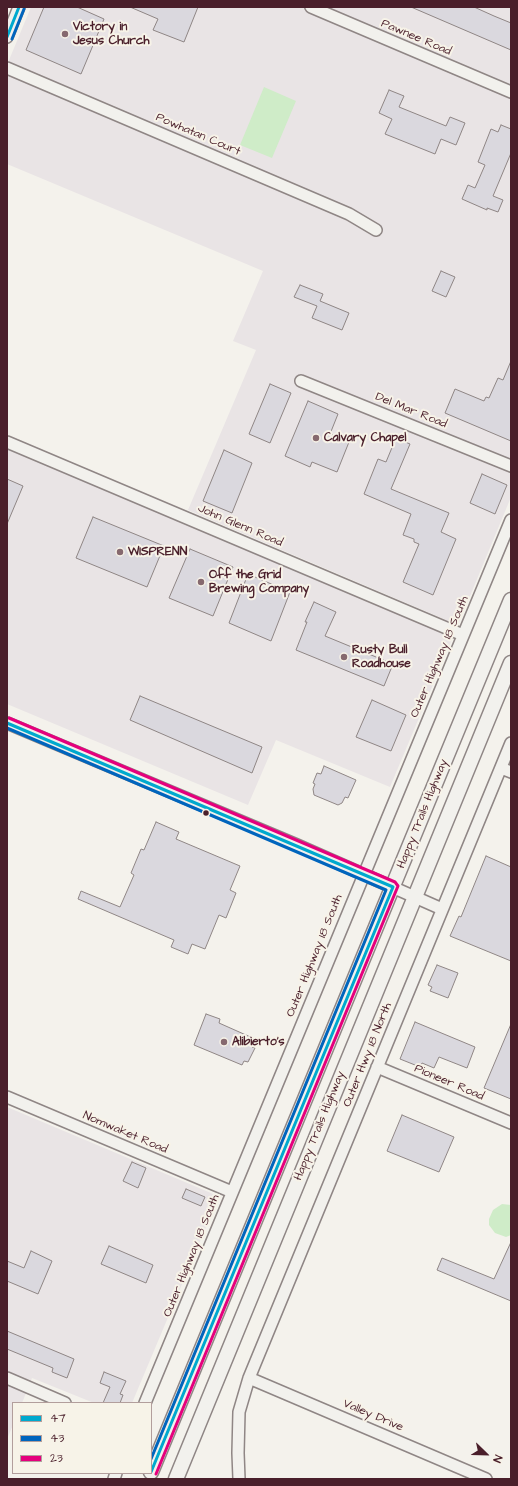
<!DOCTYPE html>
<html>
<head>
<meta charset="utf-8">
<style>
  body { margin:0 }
  #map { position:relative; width:518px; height:1486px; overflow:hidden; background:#f4f2ec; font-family:"Architects Daughter",sans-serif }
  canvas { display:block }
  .frame { position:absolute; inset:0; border:8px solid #4a1f2b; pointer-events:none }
  .legend { position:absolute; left:12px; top:1402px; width:140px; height:72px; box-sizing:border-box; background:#f7f3e8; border:1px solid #b29e9c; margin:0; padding:5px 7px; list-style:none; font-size:12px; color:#4a1f2b }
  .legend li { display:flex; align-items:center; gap:8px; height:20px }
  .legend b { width:20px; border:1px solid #b29e9c }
  .north { position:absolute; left:466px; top:1434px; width:40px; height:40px; -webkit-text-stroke:3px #f7f3e8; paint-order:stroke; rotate:113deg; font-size:11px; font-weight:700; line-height:16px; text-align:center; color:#4a1f2b }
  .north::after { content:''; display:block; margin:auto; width:14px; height:18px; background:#4a1f2b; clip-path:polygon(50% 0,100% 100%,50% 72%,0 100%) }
</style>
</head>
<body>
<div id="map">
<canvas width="518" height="1486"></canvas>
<div class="frame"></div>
<ul class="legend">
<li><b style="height:5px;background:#00a9ce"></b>47</li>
<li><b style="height:5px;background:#0065bd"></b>43</li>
<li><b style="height:5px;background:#e5007d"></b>23</li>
</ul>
<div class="north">N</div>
</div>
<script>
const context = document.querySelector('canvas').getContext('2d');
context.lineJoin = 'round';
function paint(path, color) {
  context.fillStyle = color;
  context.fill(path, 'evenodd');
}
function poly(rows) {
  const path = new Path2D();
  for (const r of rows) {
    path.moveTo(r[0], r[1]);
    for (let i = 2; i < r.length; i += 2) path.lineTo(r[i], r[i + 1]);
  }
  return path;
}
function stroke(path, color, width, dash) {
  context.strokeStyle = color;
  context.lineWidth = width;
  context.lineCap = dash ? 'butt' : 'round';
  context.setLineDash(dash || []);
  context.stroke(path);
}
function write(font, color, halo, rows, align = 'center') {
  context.font = font + ' "Architects Daughter",sans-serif';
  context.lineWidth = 4;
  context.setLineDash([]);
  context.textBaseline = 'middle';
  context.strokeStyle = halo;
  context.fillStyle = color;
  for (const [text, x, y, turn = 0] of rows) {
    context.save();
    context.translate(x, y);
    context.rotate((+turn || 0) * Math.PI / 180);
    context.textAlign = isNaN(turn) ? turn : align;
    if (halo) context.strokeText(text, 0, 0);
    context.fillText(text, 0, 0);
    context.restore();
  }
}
const built = poly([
  [31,7,511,7,511,497,458,625,188,510,256,350,233,341,263,271,7,164,7,65],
  [7,448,453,637,390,787,276,740,248,805,7,704],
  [7,1107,211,1193,216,1196,217,1201,132,1403,94,1403,32,1378,22,1403,13,1403,13,1425,7,1439]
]);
const green = poly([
  [264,87,296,101,272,158,240,145],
  [502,1204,511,1205,511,1235,506,1237,495,1233,489,1225,489,1219,493,1210]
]);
const building = poly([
  [44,7,77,7,104,19,81,74,26,50,44,7],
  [130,7,198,7,184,42,153,30,158,19,130,7],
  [411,7,474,7,494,16,511,23,511,50,411,7],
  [389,90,404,96,399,107,446,126,450,117,465,123,456,145,441,139,435,154,385,134,392,119,379,113,389,90],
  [501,125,511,129,511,153,493,196,503,200,498,212,487,208,487,210,462,199,468,185,475,188,485,165,478,162,491,129,498,132,501,125],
  [441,271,455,277,446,297,432,291,441,271],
  [300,285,323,294,320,301,349,313,342,330,312,318,317,306,294,297,300,285],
  [511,361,511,441,445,413,455,389,484,401,486,397,489,398,498,378,503,380,511,361],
  [270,384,291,393,270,443,249,434,270,384],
  [308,401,338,414,330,434,349,442,337,472,312,462,310,467,285,456,308,401],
  [396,438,410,444,391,489,449,513,441,532,456,539,433,595,403,582,419,544,414,542,414,539,403,535,411,514,364,494,378,459,386,462,396,438],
  [224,450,252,463,232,513,203,501,224,450],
  [482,474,507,485,495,514,470,503,482,474],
  [7,479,23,486,7,524,7,479],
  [93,517,164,546,147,587,76,558,93,517],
  [190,549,233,567,213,616,169,598,190,549],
  [248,574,290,592,271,641,229,623,248,574],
  [314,602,336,612,325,636,393,664,384,686,296,650,307,622,305,622,314,602],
  [140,696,262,747,252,773,130,720,140,696],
  [372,700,406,715,391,751,356,737,372,700],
  [324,766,356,780,348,798,345,797,342,803,338,805,314,795,313,789,315,784,313,783,317,773,321,774,324,766],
  [156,822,179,832,176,839,240,866,230,890,236,893,226,918,219,915,205,949,192,944,188,954,171,947,174,940,78,899,81,891,120,907,134,875,131,873,141,849,144,850,156,822],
  [486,856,511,867,511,961,450,936,459,916,461,917,486,856],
  [437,965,458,973,448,998,430,991,432,987,428,985,437,965],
  [206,1014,220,1019,219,1023,255,1039,252,1047,255,1048,248,1062,244,1061,242,1065,194,1045,206,1014],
  [415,1022,475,1047,467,1068,439,1057,434,1068,422,1063,420,1067,400,1059,415,1022],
  [511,1024,511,1099,484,1088,511,1024],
  [402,1115,454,1137,439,1172,387,1151,402,1115],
  [132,1162,146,1168,138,1188,123,1181,132,1162],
  [186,1189,205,1197,201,1206,182,1198,186,1189],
  [511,1242,511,1301,437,1270,442,1258,494,1279,511,1242],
  [109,1246,153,1265,146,1283,101,1264,109,1246],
  [31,1251,52,1261,38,1294,7,1281,7,1261,24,1268,31,1251],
  [7,1331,74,1359,67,1378,52,1372,53,1368,7,1349,7,1331],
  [104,1372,126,1381,120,1394,123,1395,120,1403,103,1403,110,1387,100,1383,104,1372]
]);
const minor = poly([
  [311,7,511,92],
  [7,37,19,7],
  [7,68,349,214,376,230],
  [301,381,511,466],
  [7,442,463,635],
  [7,723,297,845,442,909],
  [501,768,511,772],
  [377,1067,511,1123],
  [7,1097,232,1192],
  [7,1378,65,1403],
  [249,1378,486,1479],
  [145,1403,511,520],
  [114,1479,116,1473],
  [239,1479,238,1453,239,1412,249,1378,511,743]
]);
const major = poly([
  [151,1472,511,600],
  [176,1479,511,663]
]);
const bus1 = poly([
  [7,37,19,7],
  [7,723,393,887,151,1472]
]);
const bus2 = poly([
  [12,39,24,9],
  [7,728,386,890,151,1459]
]);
const bus3 = poly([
  [9,718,395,882,398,886,156,1474]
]);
const markers = [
  [65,34,4,"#86696f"],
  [316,438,4,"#86696f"],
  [120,552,4,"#86696f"],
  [201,582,4,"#86696f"],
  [344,657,4,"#86696f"],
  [206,813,3.5,"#4a1f2b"],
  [224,1042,4,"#86696f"]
];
const poiNames = [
  ["Victory in",73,27],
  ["Jesus Church",73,41],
  ["Calvary Chapel",324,438],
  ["WISPRENN",128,552],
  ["Off the Grid",209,575],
  ["Brewing Company",209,589],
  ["Rusty Bull",352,650],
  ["Roadhouse",352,664],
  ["Alibierto's",232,1042]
];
const streetNames = [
  ["Pawnee Road",416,38,23],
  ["Powhatan Court",198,135,23],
  ["Del Mar Road",411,411,22],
  ["John Glenn Road",240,526,23],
  ["Outer Highway 18 South",440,657,-67],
  ["Happy Trails Highway",423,814,-68],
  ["Outer Highway 18 South",315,956,-68],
  ["Outer Hwy 18 North",368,1055,-68],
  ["Pioneer Road",449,1083,23],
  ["Happy Trails Highway",320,1126,-68],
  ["Nomwaket Road",125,1133,23],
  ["Outer Highway 18 South",192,1256,-68],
  ["Valley Drive",373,1416,23]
];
paint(built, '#e9e4e5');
paint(green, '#cfecc8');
paint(building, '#dad8de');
stroke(building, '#8f8685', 1);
stroke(minor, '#8f8685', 14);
stroke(major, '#8f8685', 17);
stroke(minor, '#f2f1ed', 11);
stroke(major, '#f2f1ed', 14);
stroke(bus1, '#00a9ce', 3);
stroke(bus2, '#0065bd', 3);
stroke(bus3, '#e5007d', 3);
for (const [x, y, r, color] of markers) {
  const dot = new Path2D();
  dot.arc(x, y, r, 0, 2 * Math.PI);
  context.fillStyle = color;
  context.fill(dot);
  stroke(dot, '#f7f3e8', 1.5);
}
write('bold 12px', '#4a1f2b', '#f7f3e8', poiNames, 'left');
write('12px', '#4a1f2b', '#f7f3e8', streetNames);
</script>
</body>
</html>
